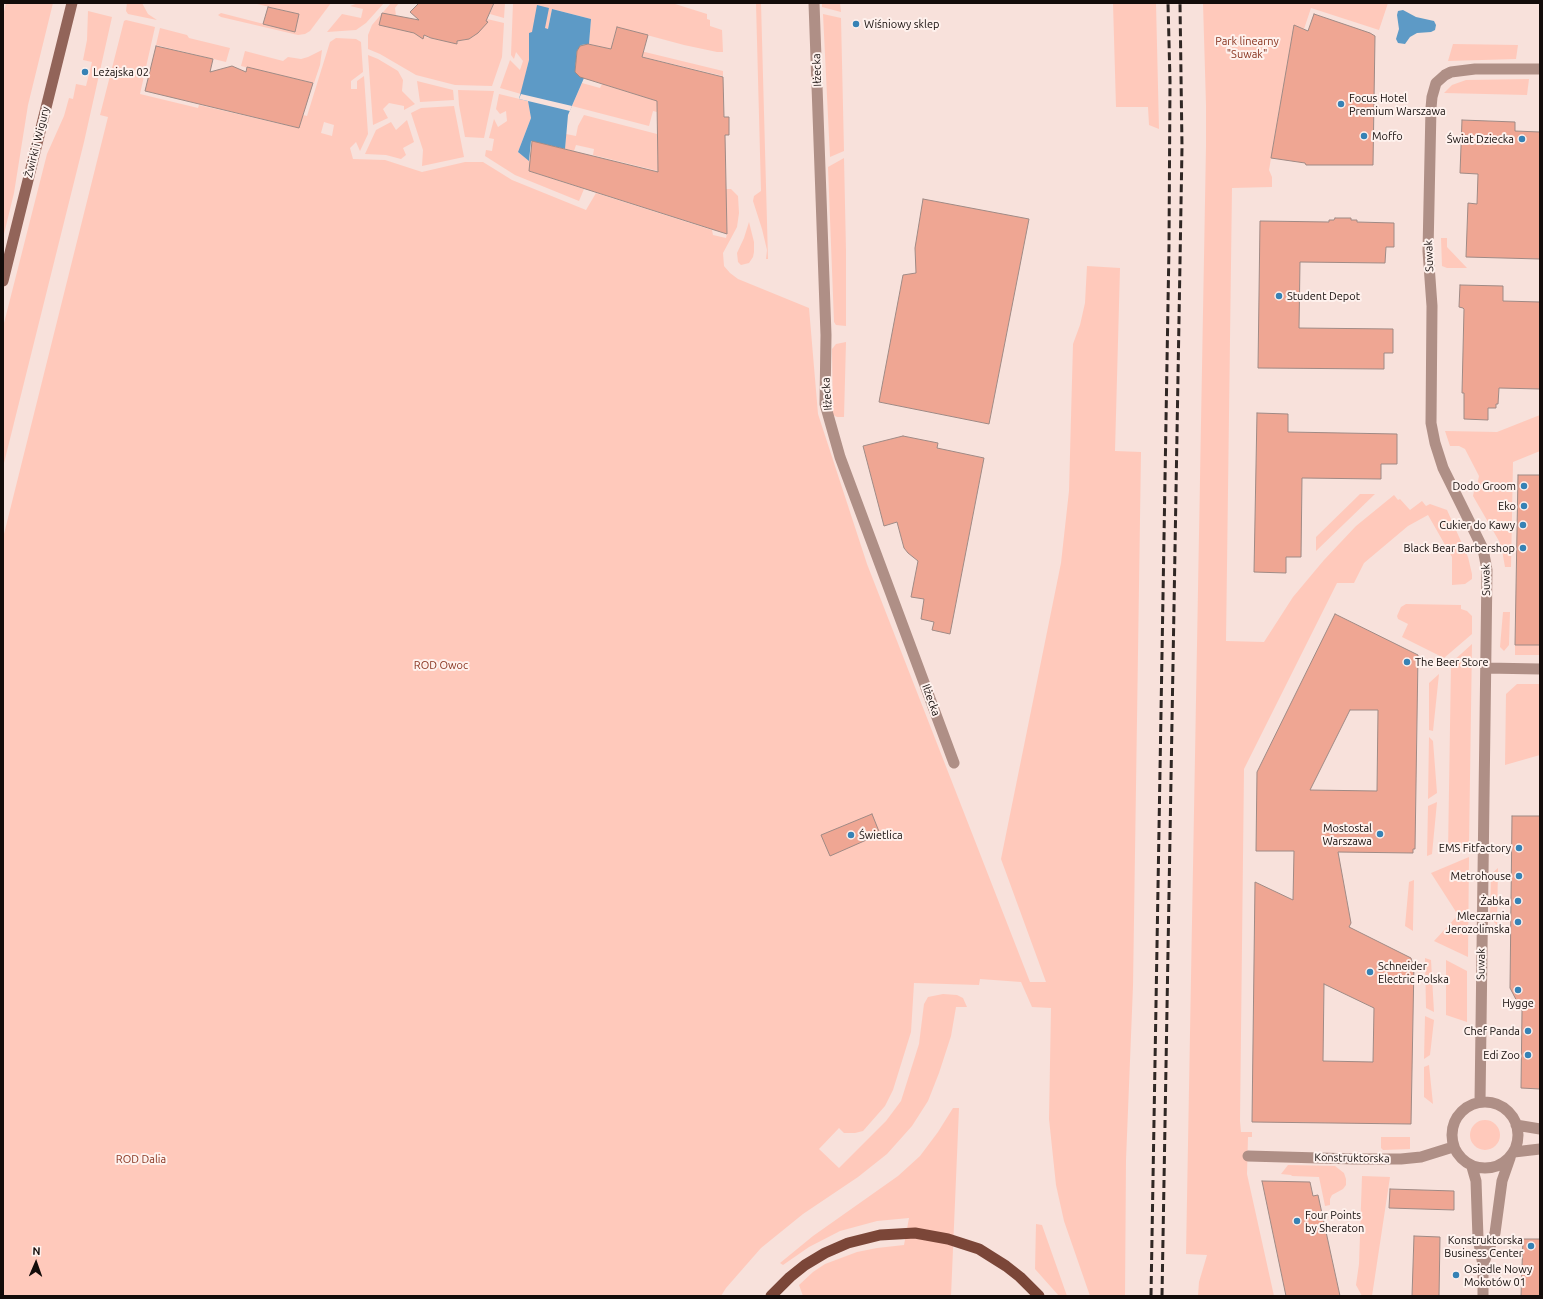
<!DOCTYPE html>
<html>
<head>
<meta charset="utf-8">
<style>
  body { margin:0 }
  #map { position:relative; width:1543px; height:1299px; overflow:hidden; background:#f8e1db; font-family:Ubuntu,sans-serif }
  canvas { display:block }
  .frame { position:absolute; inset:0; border:4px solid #130c0a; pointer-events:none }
  .north { position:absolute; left:16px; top:1243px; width:40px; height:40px; -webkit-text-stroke:3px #fef1ed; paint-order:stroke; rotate:2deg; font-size:11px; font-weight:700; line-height:16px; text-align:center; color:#130c0a }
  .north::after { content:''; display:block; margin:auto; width:14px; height:18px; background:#130c0a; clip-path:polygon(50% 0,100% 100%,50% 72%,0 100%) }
</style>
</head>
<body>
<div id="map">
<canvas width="1543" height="1299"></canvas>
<div class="frame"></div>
<div class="north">N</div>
</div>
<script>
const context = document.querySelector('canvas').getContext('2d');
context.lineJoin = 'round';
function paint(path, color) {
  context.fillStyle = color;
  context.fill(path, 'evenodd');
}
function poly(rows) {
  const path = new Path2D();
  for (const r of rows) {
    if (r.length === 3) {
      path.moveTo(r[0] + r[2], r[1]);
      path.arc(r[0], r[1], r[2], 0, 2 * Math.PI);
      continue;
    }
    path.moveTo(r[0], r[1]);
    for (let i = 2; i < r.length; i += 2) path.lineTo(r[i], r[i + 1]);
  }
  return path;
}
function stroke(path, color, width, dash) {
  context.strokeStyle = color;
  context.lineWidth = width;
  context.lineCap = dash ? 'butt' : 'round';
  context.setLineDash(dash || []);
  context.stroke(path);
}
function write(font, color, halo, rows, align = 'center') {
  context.font = font + ' Ubuntu,sans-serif';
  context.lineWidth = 4;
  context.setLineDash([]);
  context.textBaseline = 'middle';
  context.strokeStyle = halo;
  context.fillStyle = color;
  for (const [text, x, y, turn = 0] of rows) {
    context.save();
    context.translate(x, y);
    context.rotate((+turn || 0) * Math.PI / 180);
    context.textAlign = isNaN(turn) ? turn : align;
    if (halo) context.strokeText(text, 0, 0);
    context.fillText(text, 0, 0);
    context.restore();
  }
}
const green = poly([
  [6,3,53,3,28,105,14,193,3,238,3,16],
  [127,3,142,3,148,14,157,20,128,14,126,11],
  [253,3,331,3,310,31,305,34,298,35,221,17,218,15,221,13,295,32,299,14],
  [358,3,384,3,366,23,356,30,327,32,342,14,361,18,363,9,350,6],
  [391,3,399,3,395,8,396,16,426,37,434,39,460,41,467,39,474,36,487,19,504,23,502,57,492,86,455,85,416,75,380,54,368,49,368,35,372,25],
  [494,3,505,3,504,18,490,14],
  [513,3,672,3,707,14,707,19,710,20,710,26,722,30,723,52,717,52,684,45,617,27,612,44,723,71,723,76,589,44,591,19,552,9,548,29,545,28,529,34,529,60,521,94,500,88,510,60,520,70,523,61,516,52,514,59,511,55],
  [756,3,761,3,768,259,766,259,767,250,762,229,753,201,754,196,761,191],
  [822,3,840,3,841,12,822,7],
  [1113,3,1156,3,1159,129,1149,125,1148,107,1116,107],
  [1203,3,1388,3,1379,30,1311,8,1304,29,1294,26,1269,170,1272,177,1272,187,1232,188,1226,641,1264,642,1293,597,1324,560,1356,526,1394,495,1398,500,1400,499,1410,510,1422,501,1426,506,1430,504,1447,510,1468,557,1472,574,1472,579,1465,584,1452,585,1452,557,1428,515,1408,526,1364,563,1354,583,1337,583,1244,769,1240,1121,1241,1132,1252,1132,1252,1137,1248,1137,1247,1174,1274,1296,1198,1296,1199,1282,1207,1255,1186,1254,1206,146,1206,105],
  [88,11,112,17,84,142,3,467,3,327,47,154,64,116,69,98,73,99,76,84,86,86,92,62,83,60,87,40],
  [823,14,841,18,844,151,830,157],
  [126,20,155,27,140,94,198,108,199,105,298,128,303,115,307,116,330,42,336,38,356,39,361,42,363,72,351,81,351,89,357,89,357,81,364,76,368,134,360,151,356,142,350,148,353,159,385,160,422,172,465,162,483,162,512,180,586,210,596,193,712,230,713,235,726,238,727,234,726,189,731,189,738,196,739,213,737,227,723,253,724,266,730,273,738,279,809,308,818,414,867,564,1030,982,1046,982,1001,859,1061,563,1069,491,1073,344,1080,325,1085,303,1087,266,1120,268,1115,451,1141,452,1133,986,1126,1160,1125,1296,1090,1296,1064,1221,1056,1185,1049,1119,1051,1008,1032,1007,1021,982,980,979,979,985,914,983,911,1032,893,1090,885,1106,863,1131,855,1133,844,1133,839,1128,819,1149,839,1168,886,1121,901,1101,919,1044,924,1004,928,997,943,994,957,995,963,998,967,1007,956,1007,951,1036,939,1073,928,1101,912,1126,887,1154,858,1177,803,1214,761,1248,726,1288,721,1296,3,1296,3,538,108,117,100,115,124,21],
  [324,122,334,125,332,136,321,133],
  [160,28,187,35,189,38,230,48,226,62,156,45],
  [1453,44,1518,45,1516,59,1448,61],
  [322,50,320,65,314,83,241,66,245,51,283,61,288,57,301,59,308,57],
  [368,55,378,59,398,71,403,80,402,91,415,104,404,110,404,106,389,103,383,109,388,118,373,125],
  [1529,79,1527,95,1444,93,1452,85,1466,80],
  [417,81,453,90,454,100,420,102],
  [582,83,600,88,602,84,657,101,657,112,653,111,649,126,572,106],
  [458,90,494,91,484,138,465,137,459,105],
  [499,94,528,101,531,118,518,152,530,161,529,171,584,189,579,201,515,175,485,156,486,150,492,151,494,139,489,138,494,119,498,127,507,121,506,111,500,114,496,109],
  [454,106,464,157,422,166,423,150,411,113,421,108],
  [584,115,657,134,658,171,593,155,594,149,576,145,574,151,565,149,566,134,576,136,578,126],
  [407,120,414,142,403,148,406,155,401,159,386,155,365,154,376,130,391,122,396,130],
  [844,158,846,251,846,326,836,325,834,322,828,167],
  [749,222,754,242,754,252,753,257,749,263,741,265,738,262,737,253,744,238],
  [1441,238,1447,238,1447,247,1467,268,1447,268,1442,266],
  [846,342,844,417,837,417,833,415,832,349,836,344],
  [1540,415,1540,451,1513,462,1511,567,1505,567,1502,550,1499,541,1473,496,1474,491,1477,486,1479,476,1465,449,1459,446,1450,446,1445,431,1497,432],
  [1360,494,1375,494,1316,551,1316,537],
  [1406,604,1461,605,1461,609,1467,611,1472,616,1472,634,1444,658,1402,637,1408,624,1398,619,1397,616,1401,607],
  [1503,612,1510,612,1509,645,1504,651,1500,647],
  [1472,644,1469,844,1448,853,1451,663],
  [1515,644,1540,645,1540,655,1515,655],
  [1439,674,1433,731,1429,730,1429,683],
  [1517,684,1540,684,1540,755,1505,765,1506,694],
  [1429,737,1433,741,1437,793,1428,799],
  [1437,802,1432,854,1427,856,1428,806],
  [1469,857,1468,957,1434,941,1458,915,1431,873],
  [1498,868,1497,925,1490,918,1491,874],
  [1414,880,1413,925,1413,931,1405,926,1409,882],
  [1425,958,1431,960,1434,1012,1426,1008],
  [1446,960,1467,971,1467,1022,1446,1015],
  [1425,1016,1434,1020,1430,1055,1424,1059],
  [1429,1065,1433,1104,1424,1097,1424,1067],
  [953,1108,959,1108,951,1296,803,1296,799,1285,813,1272,825,1264,857,1252,877,1248,904,1245,909,1218,877,1221,840,1231,809,1247,783,1265,780,1263,813,1236,898,1176,920,1156,938,1132],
  [1485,1135,15],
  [1381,1137,1410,1137,1410,1149,1383,1150,1381,1148],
  [1288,1165,1335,1166,1344,1173,1346,1179,1346,1185,1343,1189,1332,1195,1330,1199,1330,1205,1325,1206,1319,1177,1292,1176,1291,1175,1281,1174],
  [1362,1176,1390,1177,1372,1296,1362,1296,1356,1285,1359,1264],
  [1036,1224,1042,1225,1067,1296,1059,1296,1035,1269]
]);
const water = poly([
  [537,5,549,8,545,28,548,29,552,9,591,19,589,44,581,45,577,51,575,72,578,75,584,78,568,115,565,149,531,141,529,161,518,152,531,118,528,101,519,99,529,60,529,33,532,32],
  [1403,10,1416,17,1434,21,1436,25,1435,30,1431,32,1417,33,1410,37,1405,44,1398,43,1396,39,1399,29,1397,15,1398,11]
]);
const pier = poly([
  [521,94,572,106,570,111,528,101,519,99]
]);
const building = poly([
  [419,3,494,3,486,21,488,22,478,33,469,39,457,41,457,44,431,38,424,35,423,39,414,33,379,25,382,13,419,20,410,12,419,3],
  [268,7,299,14,295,32,263,24,268,7],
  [1314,14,1370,33,1375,36,1373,165,1306,165,1305,163,1271,158,1294,25,1308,31,1314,14],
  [617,27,648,35,642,57,723,77,724,117,729,117,729,135,725,135,727,234,529,171,532,141,658,172,657,101,580,77,575,72,577,51,580,46,588,44,611,49,617,27],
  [156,46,213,59,210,72,232,66,246,72,247,67,313,83,299,128,145,91,156,46],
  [1462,120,1515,122,1515,131,1540,132,1540,259,1466,257,1468,203,1477,204,1478,174,1460,173,1462,120],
  [923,199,1029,219,989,424,879,402,903,275,916,273,915,248,923,199],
  [1335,218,1351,218,1351,220,1357,220,1357,222,1394,223,1394,247,1386,247,1385,263,1300,262,1299,328,1393,329,1393,353,1384,353,1384,369,1258,368,1260,221,1329,222,1329,220,1334,220,1335,218],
  [1460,285,1503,286,1503,301,1540,302,1540,389,1499,388,1498,404,1496,404,1496,408,1488,408,1488,420,1464,419,1464,393,1462,393,1464,309,1463,308,1459,307,1460,285],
  [1257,413,1288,414,1288,432,1397,434,1397,464,1381,464,1381,479,1302,478,1301,557,1286,557,1286,573,1254,572,1257,413],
  [903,436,938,443,937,448,984,458,950,634,932,630,934,622,921,619,924,599,911,597,918,561,908,553,904,548,897,522,884,526,863,446,903,436],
  [1518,475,1540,475,1540,645,1515,645,1518,475],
  [1335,614,1418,655,1415,849,1413,849,1413,853,1338,852,1351,923,1349,927,1411,958,1412,962,1414,963,1411,1124,1252,1122,1255,882,1293,900,1294,851,1256,851,1257,772,1335,614],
  [1350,710,1378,710,1377,791,1310,790,1350,710],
  [1324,984,1374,1008,1373,1062,1323,1061,1324,984],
  [872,814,880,834,830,856,821,835,872,814],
  [1512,816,1540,816,1540,1089,1521,1088,1522,1011,1510,988,1512,816],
  [1262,1181,1310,1182,1313,1196,1318,1195,1340,1296,1286,1296,1262,1181],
  [1390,1189,1454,1191,1454,1210,1389,1208,1390,1189],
  [1414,1236,1440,1237,1439,1296,1412,1296,1414,1236],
  [1523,1239,1540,1239,1540,1296,1521,1296,1523,1239]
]);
const minor = poly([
  [814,3,826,335,825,404,840,457,954,763],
  [1486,668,1540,669],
  [1485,1135,33],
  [1480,1102,1487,570,1483,549,1443,468,1435,443,1431,423,1432,306,1428,251,1431,108,1432,97,1436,83,1445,75,1451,72,1475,69,1540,69],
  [1516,1125,1540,1129],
  [1514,1152,1540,1149],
  [1248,1156,1355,1159,1401,1159,1421,1157,1453,1147],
  [1472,1167,1476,1181,1478,1238,1483,1265,1483,1296],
  [1483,1265,1495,1233,1502,1181,1510,1158]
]);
const secondary = poly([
  [3,281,72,3]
]);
const primary = poly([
  [771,1296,790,1277,805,1265,825,1253,848,1243,880,1235,915,1233,948,1239,979,1249,1006,1266,1020,1277,1039,1296]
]);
const rail = poly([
  [1151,1296,1169,246,1170,81,1168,3],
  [1162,1296,1182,147,1180,3]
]);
const markers = [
  [856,24,4,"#3682b5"],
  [85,72,4,"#3682b5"],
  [1341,104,4,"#3682b5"],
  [1364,136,4,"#3682b5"],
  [1522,139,4,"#3682b5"],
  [1279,296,4,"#3682b5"],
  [1524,486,4,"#3682b5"],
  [1524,506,4,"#3682b5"],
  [1523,525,4,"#3682b5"],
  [1523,548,4,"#3682b5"],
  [1407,662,4,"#3682b5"],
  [1380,834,4,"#3682b5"],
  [851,835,4,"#3682b5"],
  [1519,848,4,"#3682b5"],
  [1519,876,4,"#3682b5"],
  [1518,901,4,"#3682b5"],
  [1518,922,4,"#3682b5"],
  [1370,972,4,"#3682b5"],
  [1518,990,4,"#3682b5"],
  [1528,1031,4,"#3682b5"],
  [1528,1055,4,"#3682b5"],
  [1297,1221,4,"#3682b5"],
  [1531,1246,4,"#3682b5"],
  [1456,1275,4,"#3682b5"]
];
const poiNames = [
  ["Wiśniowy sklep",864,24,"left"],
  ["Leżajska 02",93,72,"left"],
  ["Focus Hotel",1349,98,"left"],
  ["Premium Warszawa",1349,111,"left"],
  ["Moffo",1372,136,"left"],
  ["Świat Dziecka",1514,139],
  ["Student Depot",1287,296,"left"],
  ["Dodo Groom",1516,486],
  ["Eko",1516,506],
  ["Cukier do Kawy",1515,525],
  ["Black Bear Barbershop",1515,548],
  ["The Beer Store",1415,662,"left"],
  ["Mostostal",1372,828],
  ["Warszawa",1372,841],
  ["Świetlica",859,835,"left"],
  ["EMS Fitfactory",1511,848],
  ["Metrohouse",1511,876],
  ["Żabka",1510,901],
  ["Mleczarnia",1510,916],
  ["Jerozolimska",1510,929],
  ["Schneider",1378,966,"left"],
  ["Electric Polska",1378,979,"left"],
  ["Hygge",1518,1003,"center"],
  ["Chef Panda",1520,1031],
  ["Edi Zoo",1520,1055],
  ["Four Points",1305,1215,"left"],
  ["by Sheraton",1305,1228,"left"],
  ["Konstruktorska",1523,1240],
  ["Business Center",1523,1253],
  ["Osiedle Nowy",1464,1269,"left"],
  ["Mokotów 01",1464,1282,"left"]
];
const parkNames = [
  ["Park linearny",1247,41],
  ["\"Suwak\"",1247,54],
  ["ROD Owoc",441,665],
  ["ROD Dalia",141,1159]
];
const streetNames = [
  ["Iłżecka",817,70,-92],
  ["Żwirki i Wigury",37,142,-76],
  ["Suwak",1429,256,-92],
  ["Iłżecka",827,394,-94],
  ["Suwak",1486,580,-91],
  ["Iłżecka",931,700,70],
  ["Suwak",1481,964,-89],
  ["Konstruktorska",1352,1158,1]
];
paint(green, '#ffc9bb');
paint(water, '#5d9ac6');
paint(pier, '#f8e1db');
paint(building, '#efa693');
stroke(building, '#9f8a85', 1);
stroke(minor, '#af8f86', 11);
stroke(secondary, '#926459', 11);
stroke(primary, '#7b4638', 11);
stroke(rail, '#302724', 3, [8, 4]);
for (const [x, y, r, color] of markers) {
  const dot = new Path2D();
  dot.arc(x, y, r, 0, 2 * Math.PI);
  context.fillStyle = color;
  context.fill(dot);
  stroke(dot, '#fef1ed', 1.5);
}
write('11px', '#130c0a', '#fef1ed', poiNames, 'right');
write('11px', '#88331e', '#fef1ed', parkNames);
write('11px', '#130c0a', '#fef1ed', streetNames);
</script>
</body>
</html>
